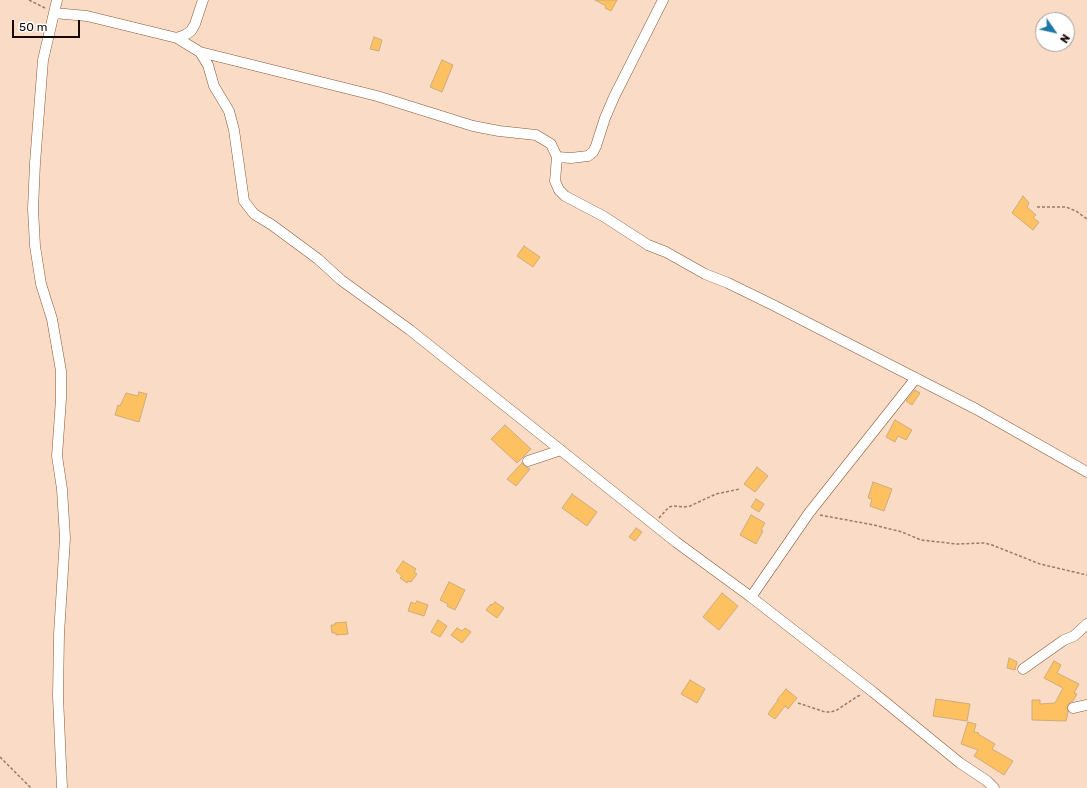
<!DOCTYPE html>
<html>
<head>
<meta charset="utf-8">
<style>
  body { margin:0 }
  #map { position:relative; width:1087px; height:788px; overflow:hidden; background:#fadbc5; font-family:Rubik,sans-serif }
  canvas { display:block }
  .north { position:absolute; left:1035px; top:12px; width:40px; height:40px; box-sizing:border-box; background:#fff; border:1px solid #a39c99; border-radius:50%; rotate:124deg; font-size:11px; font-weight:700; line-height:16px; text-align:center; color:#180700 }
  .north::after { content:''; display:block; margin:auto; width:14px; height:18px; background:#1d78a6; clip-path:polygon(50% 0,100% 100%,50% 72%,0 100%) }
  .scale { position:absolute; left:12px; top:20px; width:68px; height:18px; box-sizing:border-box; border:2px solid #180700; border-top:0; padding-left:5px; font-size:12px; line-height:14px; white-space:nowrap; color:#180700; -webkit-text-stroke:3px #fff; paint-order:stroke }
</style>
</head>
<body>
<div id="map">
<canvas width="1087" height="788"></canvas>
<div class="north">N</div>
<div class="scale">50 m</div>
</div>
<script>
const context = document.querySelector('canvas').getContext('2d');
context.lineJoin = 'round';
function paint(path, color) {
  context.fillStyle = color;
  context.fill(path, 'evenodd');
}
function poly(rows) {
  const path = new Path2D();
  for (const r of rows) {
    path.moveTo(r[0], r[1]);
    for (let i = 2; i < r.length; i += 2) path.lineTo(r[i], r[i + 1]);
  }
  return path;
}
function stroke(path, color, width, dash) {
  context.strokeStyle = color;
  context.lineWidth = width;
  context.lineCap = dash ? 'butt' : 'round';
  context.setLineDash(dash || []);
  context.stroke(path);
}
const building = poly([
  [595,0,617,0,611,11,605,8,606,6,595,0],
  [374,37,382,40,379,51,370,49,374,37],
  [442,60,453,65,442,92,430,87,442,60],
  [1023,196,1029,203,1027,207,1036,215,1033,218,1039,222,1033,230,1012,213,1023,196],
  [524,246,540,257,533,267,517,256,524,246],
  [915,390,920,393,912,405,906,401,915,390],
  [139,392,147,394,139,422,115,415,118,405,120,406,126,393,138,396,139,392],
  [895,420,912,430,906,440,898,436,895,442,886,437,895,420],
  [505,425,531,449,517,463,491,439,505,425],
  [522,463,524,466,530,469,516,486,507,479,522,463],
  [757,467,768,476,755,492,744,484,757,467],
  [873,482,892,489,884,511,870,506,872,499,868,498,873,482],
  [572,494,597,512,587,526,562,508,572,494],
  [756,499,764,504,759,512,751,507,756,499],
  [751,515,765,523,761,530,763,531,756,544,740,535,751,515],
  [636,528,642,532,635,541,629,537,636,528],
  [403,561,416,569,414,572,417,574,411,582,408,581,407,583,400,578,402,576,396,571,403,561],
  [449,582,465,590,455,610,447,606,448,604,440,600,449,582],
  [722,593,738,606,719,630,703,617,722,593],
  [417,601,428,605,424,616,408,611,411,602,415,604,417,601],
  [495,602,504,608,497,618,486,610,491,604,492,605,495,602],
  [438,620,447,626,440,637,431,632,438,620],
  [346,622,348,634,336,635,336,633,332,633,331,625,335,625,335,623,346,622],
  [457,628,462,631,465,628,471,632,462,643,451,635,457,628],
  [1009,658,1017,662,1015,670,1007,668,1009,658],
  [1054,661,1061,665,1057,673,1079,684,1074,693,1077,694,1073,701,1069,703,1067,706,1068,712,1066,721,1032,720,1032,700,1040,700,1040,704,1055,703,1063,688,1044,678,1054,661],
  [690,680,705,689,697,703,681,694,690,680],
  [786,689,797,698,788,709,785,706,775,719,768,714,778,700,777,700,786,689],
  [936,699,970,704,967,721,933,716,936,699],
  [968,722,976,724,974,732,979,733,978,734,995,744,992,749,1013,761,1004,775,974,756,978,750,961,744,968,722]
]);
const path = poly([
  [29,0,45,8],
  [1037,207,1066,207,1076,211,1087,219],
  [820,515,874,525,902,532,921,540,957,544,984,543,992,545,1040,564,1087,575],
  [659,518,669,507,673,506,684,507,690,506,716,494,740,489],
  [798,703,825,712,831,712,837,710,858,696,862,695],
  [0,757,31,788]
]);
const minor = poly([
  [57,0,43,60,35,163,33,209,35,246,41,284,52,319,61,371,61,399,57,456,62,489,65,538,59,634,58,696,62,788],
  [54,13,87,16,177,38,200,52,208,65,214,86,229,111,234,130,244,201,254,214,272,225,318,259,341,280,410,330,676,542,751,597,873,692,960,763,987,781,994,788],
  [177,38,185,35,191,31,195,24,203,0],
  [200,52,377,96,473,126,499,131,536,135,551,144,557,157,571,158,588,156,593,152,596,146,605,118,614,97,663,0],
  [557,157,555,181,559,190,565,196,603,216,648,245,666,252,705,274,728,283,773,305,976,409,1087,472],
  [528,461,561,450],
  [751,597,809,513,916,378],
  [1023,669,1064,640,1074,636,1087,624],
  [1073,708,1087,705]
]);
paint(building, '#fdc162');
stroke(building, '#ceac7b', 1);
stroke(minor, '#875a38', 11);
stroke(path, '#957c6d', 1.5, [3, 2]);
stroke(minor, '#fff', 10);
</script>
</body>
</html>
